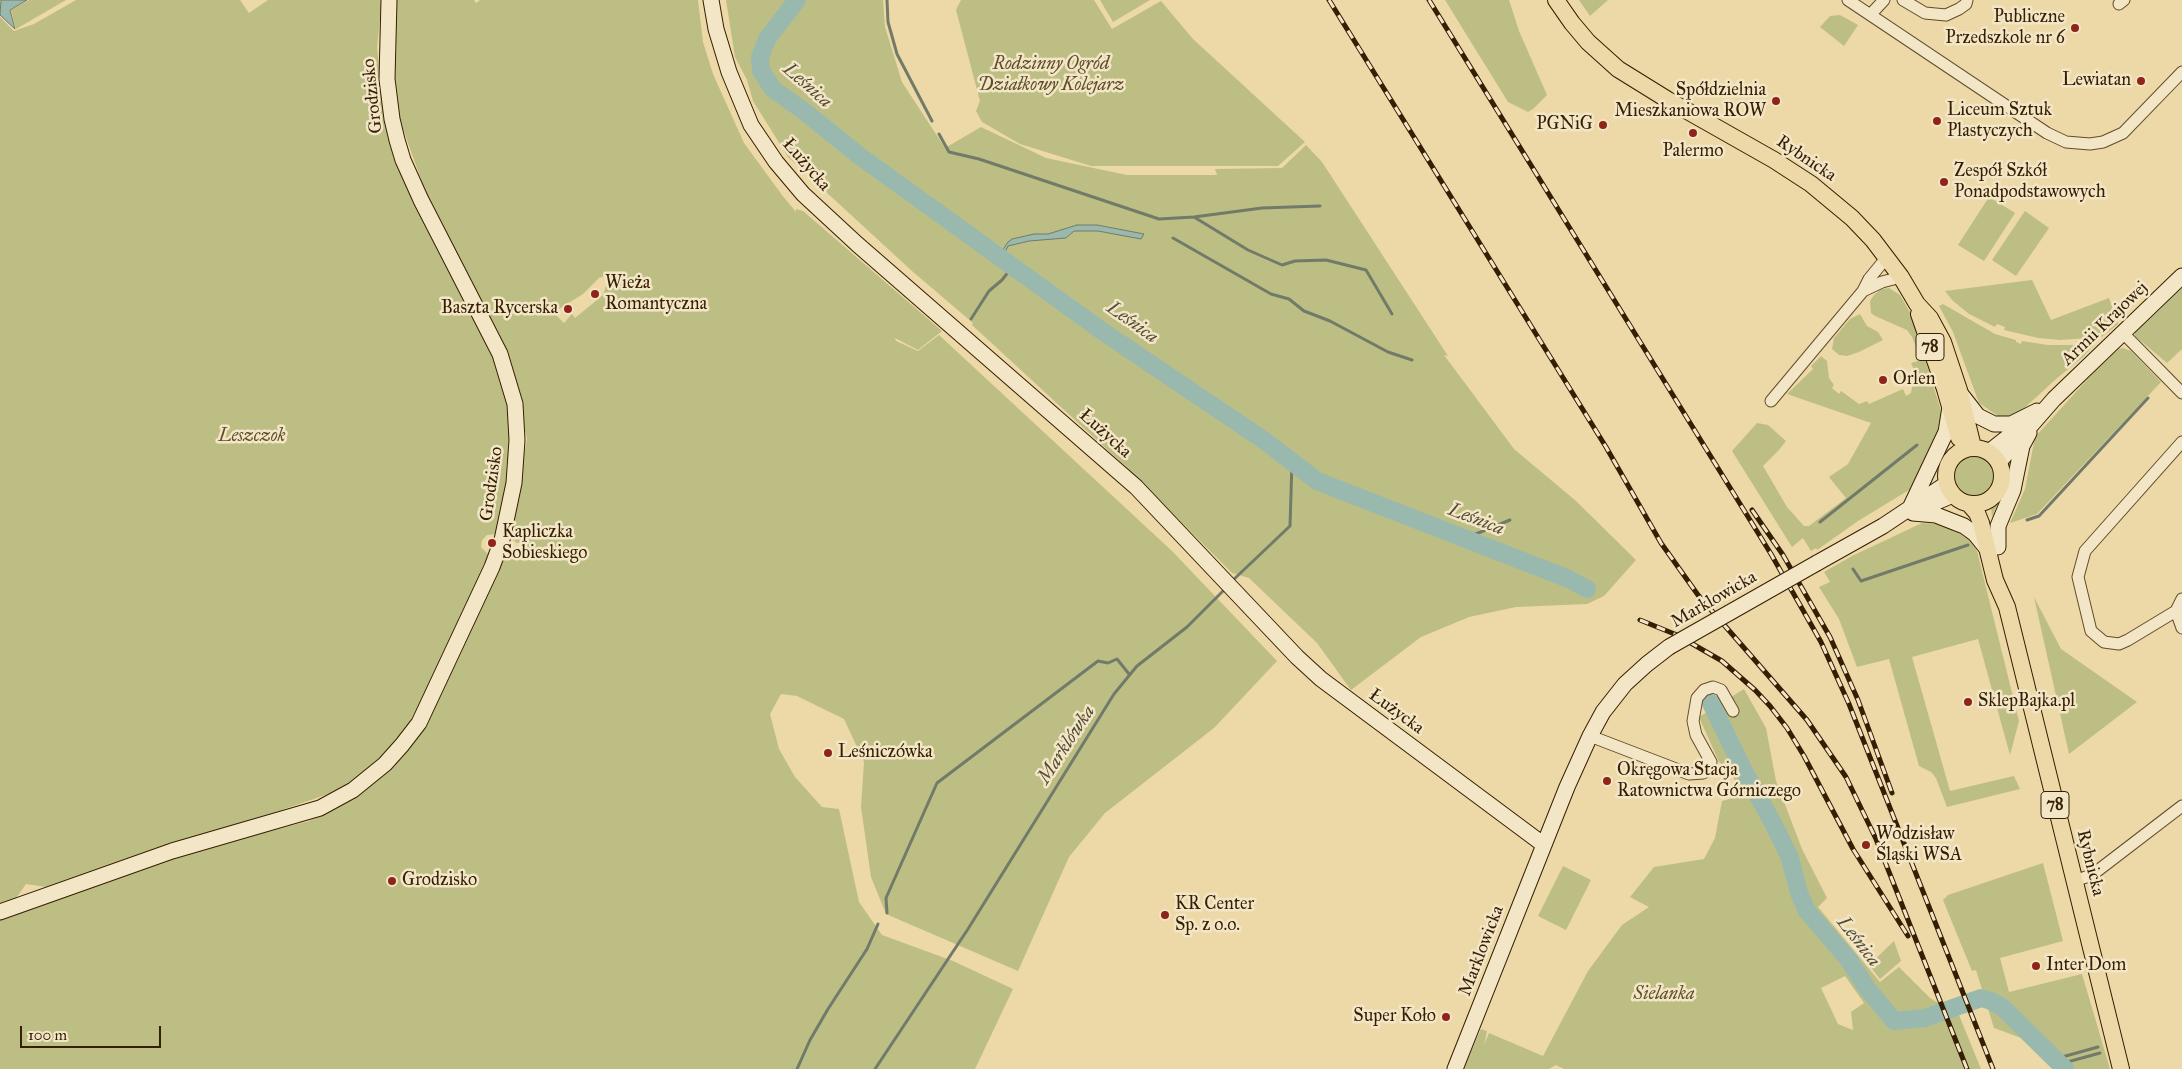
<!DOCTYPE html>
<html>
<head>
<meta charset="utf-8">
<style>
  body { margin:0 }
  #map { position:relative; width:2182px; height:1069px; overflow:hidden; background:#edd8a7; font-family:"IM FELL Great Primer",serif }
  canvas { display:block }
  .scale { position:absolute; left:20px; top:1026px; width:141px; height:22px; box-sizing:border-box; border:2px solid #351e02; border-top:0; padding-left:6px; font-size:15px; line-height:18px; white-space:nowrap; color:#351e02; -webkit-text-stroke:4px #f3e6c6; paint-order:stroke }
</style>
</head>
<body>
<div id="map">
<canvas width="2182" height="1069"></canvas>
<div class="scale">100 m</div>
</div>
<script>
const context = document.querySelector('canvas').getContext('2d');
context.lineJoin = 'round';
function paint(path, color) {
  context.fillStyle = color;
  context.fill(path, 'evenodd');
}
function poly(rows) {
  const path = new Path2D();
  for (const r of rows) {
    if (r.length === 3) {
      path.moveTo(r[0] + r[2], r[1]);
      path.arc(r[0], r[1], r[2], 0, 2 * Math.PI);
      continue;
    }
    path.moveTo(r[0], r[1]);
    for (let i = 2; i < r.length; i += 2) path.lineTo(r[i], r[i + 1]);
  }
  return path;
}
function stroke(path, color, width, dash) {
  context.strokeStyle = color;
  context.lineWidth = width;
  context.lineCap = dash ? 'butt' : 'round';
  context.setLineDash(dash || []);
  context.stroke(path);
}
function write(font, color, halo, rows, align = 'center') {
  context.font = font + ' "IM FELL Great Primer",serif';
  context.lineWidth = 5;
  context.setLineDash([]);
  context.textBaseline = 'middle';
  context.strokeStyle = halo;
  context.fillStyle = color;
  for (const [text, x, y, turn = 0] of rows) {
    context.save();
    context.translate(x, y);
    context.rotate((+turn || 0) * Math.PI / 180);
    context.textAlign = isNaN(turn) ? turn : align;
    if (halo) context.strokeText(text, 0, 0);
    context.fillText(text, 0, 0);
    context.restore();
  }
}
const green = poly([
  [29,0,66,0,16,29,11,10],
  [76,0,240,0,249,13,268,0,382,0,377,47,385,123,416,203,498,362,515,439,503,511,495,534,487,535,482,540,481,547,488,554,453,643,398,743,343,789,53,888,26,884,14,901,0,905,0,17,14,31,34,24],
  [395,0,474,0,476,3,480,0,698,0,703,42,713,74,744,143,782,195,796,212,796,209,803,211,942,331,918,350,895,338,896,341,918,351,939,335,1172,551,1277,661,1214,728,1105,813,1069,857,1018,971,886,914,871,877,861,807,864,762,844,719,797,696,781,694,770,714,779,749,795,777,822,807,839,809,859,902,882,935,953,961,1013,989,975,1069,0,1069,0,920,187,853,309,821,349,801,406,747,503,557,511,552,528,548,526,541,517,543,509,536,527,439,507,356,427,196,398,115,390,45],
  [610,274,603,295,575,318,572,314,564,323,557,316,559,309,583,294,599,278],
  [726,0,883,0,885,27,902,82,945,148,981,127,1046,158,1127,175,1217,175,1215,169,1282,168,1306,145,1322,162,1448,356,1444,355,1514,449,1576,501,1636,560,1604,596,1587,604,1516,607,1469,617,1421,637,1351,690,1317,643,1249,578,1232,573,1126,467,972,325,973,323,912,271,788,157,753,101,747,80,735,57],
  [961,0,1094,0,1112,29,1161,1,1193,39,1305,142,1278,166,1091,166,1020,144,982,122,976,111,980,101,956,10],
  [1100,0,1150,0,1113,22],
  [1445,0,1509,0,1519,31,1547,95,1533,109,1528,112,1508,102],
  [1579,0,1608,0,1590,16],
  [1840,15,1858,25,1844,46,1820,27,1830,16],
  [1989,197,2015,213,1984,261,1958,245],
  [2025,211,2049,228,2016,276,1992,260],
  [2032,280,2051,320,2109,298,2118,324,2102,337,2060,340,2038,338,2004,330,2005,327,1997,324,1995,327,1969,314,1952,300,1945,291],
  [2182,283,2182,349,2167,363,2135,336,2135,328],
  [1889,288,1900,295,1912,316,1925,353,1920,357,1912,337,1907,330,1875,316,1871,313,1870,301,1874,295,1881,289],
  [1943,304,1995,334,2016,340,2016,342,2021,344,2022,341,2048,345,2094,345,2082,358,2056,379,2019,413,2001,418,1979,403,1953,332,1939,306],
  [1860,314,1867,326,1878,332,1883,340,1859,352,1847,356,1839,355,1832,349,1834,338,1850,319],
  [2123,348,2131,351,2161,382,2037,514,2010,523,2025,489,2035,437,2096,370,2119,349],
  [1821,356,1827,361,1829,378,1834,385,1832,388,1839,394,1841,391,1859,404,1867,401,1869,404,1903,389,1906,396,1911,393,1912,387,1920,383,1911,363,1925,359,1943,417,1939,431,1937,433,1915,482,1909,490,1858,521,1817,550,1816,548,1811,551,1803,538,1792,547,1732,451,1757,423,1768,425,1786,441,1779,450,1763,466,1787,507,1804,526,1809,526,1846,498,1829,477,1848,464,1871,423,1787,394,1813,369,1811,366],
  [1974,476,23],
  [2011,458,2006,485,1992,517,1991,507,2004,485,2005,463],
  [1922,523,1939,524,1960,534,1971,541,1977,551,2019,721,2010,755,1978,639,1912,657,1950,791,2014,776,2020,789,1947,807,1936,778,1931,772,1919,766,1889,659,1857,667,1839,619,1819,587,1830,582,1824,572,1852,556],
  [2034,597,2061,649,2137,702,2069,754],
  [1744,689,1766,728,1776,781,1802,849,1827,898,1818,907,1880,982,1899,967,1930,998,1959,1015,1981,1069,1564,1069,1556,1065,1549,1069,1463,1069,1481,1029,1487,1031,1484,1045,1489,1033,1543,1056,1588,971,1622,925,1649,907,1630,897,1654,867,1704,859,1715,838,1722,801,1741,796,1732,774,1719,762,1699,717],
  [1845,976,1864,1003,1851,1012,1853,1030,1838,1024,1821,988],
  [2043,863,2063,941,2000,958,2009,992,2082,974,2110,1069,2057,1069,2024,1039,1994,1028,1976,970,1972,971,1943,900,1948,895],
  [1563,866,1591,880,1566,930,1538,916],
  [1894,941,1901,961,1880,979,1869,965]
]);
const water = poly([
  [1,0,27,0,10,10,15,29,0,15,1,0],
  [1077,225,1097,225,1144,234,1141,239,1098,231,1074,231,1066,238,1029,241,1008,246,1002,259,998,257,1008,242,1012,239,1034,234,1048,234,1077,225]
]);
const stream = poly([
  [887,0,888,22,897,54,932,121],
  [939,134,949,152,979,159,1159,219,1194,217,1248,250,1282,265,1295,261,1326,260,1366,270,1392,314],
  [1194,217,1262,208,1320,206],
  [1173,238,1271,294,1289,299,1304,311,1330,321,1388,352,1412,360],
  [971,319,989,291,1002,280,1012,267],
  [2027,520,2039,516,2148,398],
  [1820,522,1917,445],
  [1466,538,1510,520],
  [1853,569,1861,581,1968,545],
  [1231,582,1290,526,1292,462],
  [887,913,886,898,937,783,1098,661,1108,663,1117,659,1129,674],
  [2055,1059,2098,1047],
  [2060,1064,2100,1053],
  [797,1069,810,1040,828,1009,867,949,878,924],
  [875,1069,968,929,1114,694,1137,666,1187,627,1226,588]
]);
const river = poly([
  [797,0,767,39,760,57,761,71,773,89,805,112,861,157,1102,331,1265,441,1317,481,1569,579,1587,589],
  [1711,703,1743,769,1773,823,1790,858,1799,893,1807,911,1848,959,1867,988,1894,1021,1925,1018,1981,998,1991,1001,2002,1007,2065,1069]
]);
const street = poly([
  [1848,0,2047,133,2066,142,2090,144,2103,142,2123,133,2182,72],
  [1903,0,1925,13,1946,15,1959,9,1966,4,1967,0],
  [2119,4,2124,0],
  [1871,14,1884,0],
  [1863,291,1882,282,1901,277],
  [2123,333,2182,393],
  [1771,401,1863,291,1869,279,1887,257],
  [2182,442,2085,551,2078,577,2091,631,2104,642,2119,644,2128,640,2176,611,2182,599],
  [2176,611,2182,628],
  [1590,736,1689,774,1703,773,1709,770,1711,762,1696,735,1693,721,1697,698,1704,690,1713,687,1721,690,1733,711],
  [2074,881,2092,875,2182,806]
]);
const secondary = poly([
  [711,0,716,29,729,72,751,125,776,162,803,194,857,244,1136,487,1297,657,1321,679,1544,845],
  [1960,393,1978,416,1994,424,2011,424,2037,411],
  [1989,452,2013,433],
  [1999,462,2054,399,2182,276],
  [1911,506,1946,432,1950,407],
  [1927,506,1953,495],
  [1913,513,1936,515,1964,526,1975,534,1988,550],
  [1998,547,1998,526,2013,490,2022,446,2029,433],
  [1817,563,1883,526,1946,484],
  [0,912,172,851,320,808,353,790,385,764,402,745,419,723,492,567,502,540,514,483,517,440,515,404,500,354,421,200,403,160,397,140,392,119,387,79,389,0],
  [1455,1069,1567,787,1590,736,1603,712,1625,684,1647,664,1669,647]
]);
const primary = poly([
  [1556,0,1572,23,1588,42,1618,69,1668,100,1774,160,1811,184,1852,218,1873,240,1901,277,1917,304,1930,318,1943,342,1959,390,1973,447],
  [1919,314,1945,389,1959,438],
  [1974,476,28],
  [1969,504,1977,513,1981,523,1995,580,2007,607,2121,1069]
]);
const rail = poly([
  [1329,0,1606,447,1661,543,1698,595,1807,720,1846,777,1876,839,1967,1069],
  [1429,0,1771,554,1821,642,1849,704,1993,1069],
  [1752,510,1783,555,1830,637,1858,700,1892,793],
  [1640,620,1677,635,1722,661,1755,690,1770,706,1787,728,1804,756,1853,849,1908,936]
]);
const secondaryBridge = poly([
  [1669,647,1817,563]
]);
const markers = [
  [2075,28,5,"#8f2418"],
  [2141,81,5,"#8f2418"],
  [1776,101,5,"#8f2418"],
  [1937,121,5,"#8f2418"],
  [1603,125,5,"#8f2418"],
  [1693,133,5,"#8f2418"],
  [1944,182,5,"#8f2418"],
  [595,294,5,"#8f2418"],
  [568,309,5,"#8f2418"],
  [1883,380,5,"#8f2418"],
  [492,543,5,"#8f2418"],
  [1968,702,5,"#8f2418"],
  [828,753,5,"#8f2418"],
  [1607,781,5,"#8f2418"],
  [1866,845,5,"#8f2418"],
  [392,881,5,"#8f2418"],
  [1165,915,5,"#8f2418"],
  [2036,966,5,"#8f2418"],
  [1446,1017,5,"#8f2418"]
];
const shields = [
  [1930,347,28],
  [2055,805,28]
];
const shieldNames = [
  ["78",1930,347],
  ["78",2055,805]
];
const poiNames = [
  ["Publiczne",2065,18,"right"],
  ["Przedszkole nr 6",2065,39,"right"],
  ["Lewiatan",2131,81,"right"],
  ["Spółdzielnia",1766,91,"right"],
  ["Mieszkaniowa ROW",1766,112,"right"],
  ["Liceum Sztuk",1947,111],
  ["Plastyczych",1947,132],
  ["PGNiG",1593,125,"right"],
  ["Palermo",1693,152,"center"],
  ["Zespół Szkół",1954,172],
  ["Ponadpodstawowych",1954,193],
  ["Wieża",605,284],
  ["Romantyczna",605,305],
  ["Baszta Rycerska",558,309,"right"],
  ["Orlen",1893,380],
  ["Kapliczka",502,533],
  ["Sobieskiego",502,554],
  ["SklepBajka.pl",1978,702],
  ["Leśniczówka",838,753],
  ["Okręgowa Stacja",1617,771],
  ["Ratownictwa Górniczego",1617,792],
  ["Wodzisław",1876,835],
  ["Śląski WSA",1876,856],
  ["Grodzisko",402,881],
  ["KR Center",1175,905],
  ["Sp. z o.o.",1175,926],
  ["Inter Dom",2046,966],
  ["Super Koło",1436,1017,"right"]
];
const parkNames = [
  ["Rodzinny Ogród",1051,65],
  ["Działkowy Kolejarz",1051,86],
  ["Leszczok",252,437],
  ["Sielanka",1664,995]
];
const streetNames = [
  ["Grodzisko",373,96,-96],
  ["Rybnicka",1806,159,34],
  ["Łużycka",806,165,49],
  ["Armii Krajowej",2105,324,-44],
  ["Łużycka",1105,434,42],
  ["Grodzisko",492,484,-82],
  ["Marklowicka",1714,600,-30],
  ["Łużycka",1396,712,36],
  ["Rybnicka",2090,863,76],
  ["Marklowicka",1482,951,-69]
];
const waterNames = [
  ["Leśnica",807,86,41],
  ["Leśnica",1132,323,35],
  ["Leśnica",1476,520,21],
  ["Marklówka",1067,745,-57],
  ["Leśnica",1858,942,52]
];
paint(green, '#bdbe84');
paint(water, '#9ab9ae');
stroke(water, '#727b69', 1);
stroke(stream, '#727b69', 3);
stroke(river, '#9ab9ae', 18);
stroke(street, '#634c2b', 13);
stroke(secondary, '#351e02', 17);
stroke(primary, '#351e02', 18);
stroke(street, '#f3e6c6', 11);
stroke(secondary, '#f3e6c6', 15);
stroke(primary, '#edd8a7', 16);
stroke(rail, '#351e02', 5);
stroke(rail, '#f3e6c6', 3, [9]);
stroke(secondaryBridge, '#351e02', 17, []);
stroke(secondaryBridge, '#f3e6c6', 15);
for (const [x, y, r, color] of markers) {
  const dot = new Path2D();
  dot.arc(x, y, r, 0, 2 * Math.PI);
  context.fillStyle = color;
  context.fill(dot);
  stroke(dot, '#f3e6c6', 2);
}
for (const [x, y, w] of shields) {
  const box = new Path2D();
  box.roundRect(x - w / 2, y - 13.5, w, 27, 4);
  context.fillStyle = '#f3e6c6';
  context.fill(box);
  stroke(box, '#351e02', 1);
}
write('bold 16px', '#351e02', null, shieldNames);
write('18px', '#351e02', '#f3e6c6', poiNames, 'left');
write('italic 18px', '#5e4e29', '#f3e6c6', parkNames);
write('18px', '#351e02', '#f3e6c6', streetNames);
write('italic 19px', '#534c36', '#f3e6c6', waterNames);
</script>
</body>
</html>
